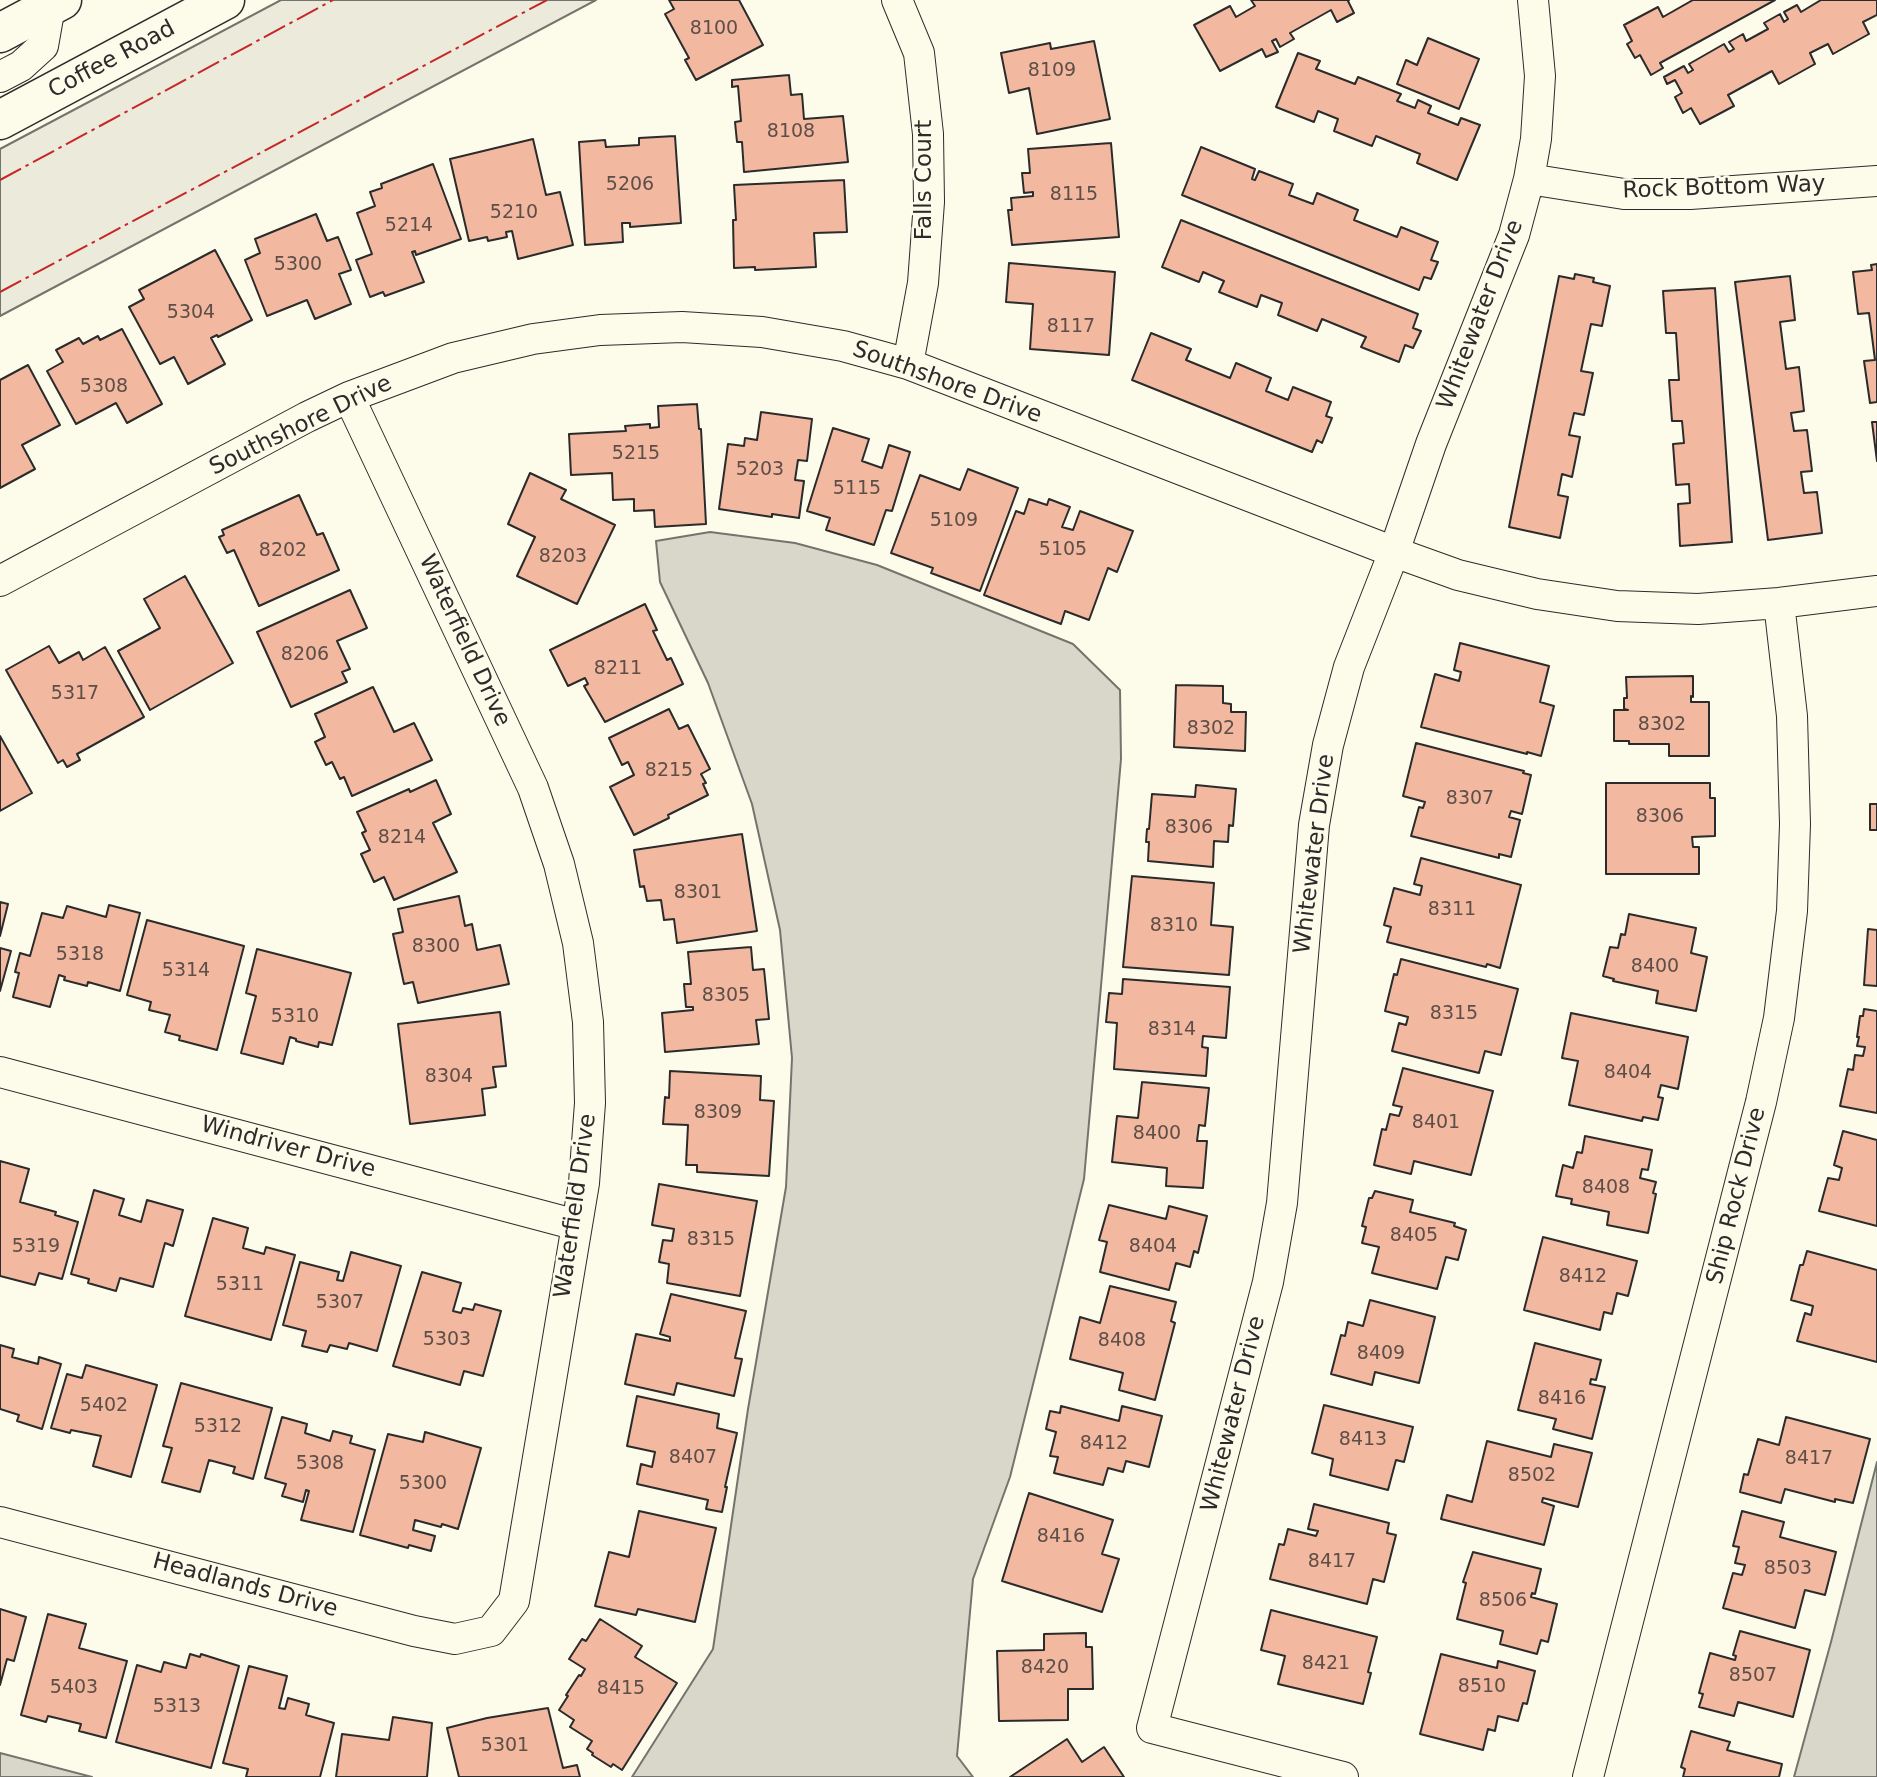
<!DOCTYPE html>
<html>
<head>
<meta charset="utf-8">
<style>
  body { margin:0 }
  canvas { display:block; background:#fdfbea }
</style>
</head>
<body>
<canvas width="1877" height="1777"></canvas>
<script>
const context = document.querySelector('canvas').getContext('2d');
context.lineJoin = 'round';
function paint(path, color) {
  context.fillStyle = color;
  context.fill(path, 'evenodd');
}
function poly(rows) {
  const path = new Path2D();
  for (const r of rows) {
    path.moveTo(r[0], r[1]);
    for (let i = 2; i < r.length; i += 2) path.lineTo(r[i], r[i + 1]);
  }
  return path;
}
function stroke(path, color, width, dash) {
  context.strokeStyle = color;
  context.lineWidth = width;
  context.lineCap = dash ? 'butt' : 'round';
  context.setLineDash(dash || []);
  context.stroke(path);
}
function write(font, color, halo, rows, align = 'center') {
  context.font = font + ' "DejaVu Sans",sans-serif';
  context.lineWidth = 5;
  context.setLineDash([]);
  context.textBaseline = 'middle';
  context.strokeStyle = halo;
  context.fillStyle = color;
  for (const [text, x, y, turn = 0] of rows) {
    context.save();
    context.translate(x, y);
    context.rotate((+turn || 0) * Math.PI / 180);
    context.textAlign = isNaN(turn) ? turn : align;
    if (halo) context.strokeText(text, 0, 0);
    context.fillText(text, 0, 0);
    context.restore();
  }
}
const green = poly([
  [281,0,596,0,0,316,0,149,281,0]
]);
const water = poly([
  [710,532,795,543,877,565,1073,644,1120,690,1121,759,1084,1179,1010,1477,973,1579,957,1756,973,1777,632,1777,713,1649,748,1409,786,1187,792,1058,780,930,752,804,708,683,660,582,656,541,710,532],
  [1877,1462,1877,1777,1794,1777,1831,1642,1877,1462],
  [0,1753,92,1777,0,1777,0,1753]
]);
const building = poly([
  [669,0,739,0,763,45,696,80,685,60,689,58,665,14,674,9,669,0],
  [1251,0,1349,0,1348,1,1354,13,1337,22,1331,10,1290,33,1294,39,1280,47,1276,39,1272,41,1278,52,1266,57,1262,49,1220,71,1194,25,1230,6,1236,17,1255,6,1251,0],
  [1693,0,1775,0,1660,63,1663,68,1651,75,1640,55,1635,58,1627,44,1632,41,1624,25,1658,7,1663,17,1693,0],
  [1821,0,1877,0,1877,15,1863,22,1869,34,1833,54,1828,44,1810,53,1815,64,1779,84,1772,71,1728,95,1734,106,1700,124,1691,108,1683,113,1675,97,1682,93,1675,80,1667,84,1664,77,1684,66,1688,73,1693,70,1689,64,1724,44,1729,52,1734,49,1729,42,1743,34,1746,41,1768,29,1764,23,1780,14,1784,22,1788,19,1784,12,1797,5,1801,12,1821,0],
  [1428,38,1479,59,1459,109,1397,84,1406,60,1417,65,1428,38],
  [1094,41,1110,119,1037,134,1029,88,1009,93,1001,53,1050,43,1051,49,1094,41],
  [1298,53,1320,61,1316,69,1355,84,1358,77,1401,94,1397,101,1415,108,1418,100,1431,106,1428,113,1458,125,1461,118,1480,125,1457,180,1417,163,1420,154,1376,136,1372,146,1334,131,1338,119,1318,111,1314,122,1276,107,1298,53],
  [789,75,791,95,802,94,804,119,843,116,848,162,744,172,742,142,737,142,735,122,741,121,738,86,732,87,732,80,789,75],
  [675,136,681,223,630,227,630,223,622,223,623,242,585,245,579,142,605,140,606,147,639,145,639,138,675,136],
  [533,139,546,195,560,192,573,245,518,259,512,231,506,232,507,237,488,241,487,237,469,241,450,159,533,139],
  [1111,143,1119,237,1012,245,1008,210,1012,210,1011,198,1033,196,1033,192,1024,193,1022,173,1030,173,1028,149,1111,143],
  [1201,147,1255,169,1252,179,1255,180,1259,171,1293,184,1289,195,1313,204,1317,193,1358,210,1354,220,1397,237,1401,227,1438,242,1431,260,1438,262,1431,279,1424,277,1419,290,1182,195,1201,147],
  [433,164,461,239,416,255,415,251,412,252,424,282,385,296,383,292,370,297,356,260,372,254,357,213,375,206,370,192,382,188,381,184,433,164],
  [844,180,847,232,814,233,816,267,755,270,755,267,734,268,733,220,736,220,734,185,844,180],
  [316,214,327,241,338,237,351,270,339,274,351,304,315,319,307,300,267,316,245,260,260,253,255,239,316,214],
  [1181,220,1418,314,1413,328,1421,331,1413,348,1405,345,1399,362,1361,347,1366,337,1322,319,1317,331,1278,315,1282,303,1261,295,1257,307,1219,292,1224,281,1203,272,1199,282,1162,267,1181,220],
  [215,250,252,320,218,337,217,335,211,338,225,364,188,384,174,357,160,364,129,307,144,299,139,290,215,250],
  [1009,263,1115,272,1109,355,1030,349,1033,304,1006,302,1009,263],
  [1877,264,1877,402,1870,403,1864,361,1875,360,1869,313,1858,314,1853,272,1872,270,1871,265,1877,264],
  [1575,274,1594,278,1593,282,1610,286,1602,326,1591,324,1581,371,1593,373,1584,415,1574,413,1569,435,1580,437,1572,477,1562,474,1558,495,1568,497,1560,538,1509,527,1559,276,1574,279,1575,274],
  [1790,276,1795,320,1780,322,1786,369,1799,367,1804,411,1791,413,1794,431,1807,430,1812,471,1801,472,1804,493,1817,492,1822,533,1768,540,1735,282,1790,276],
  [1715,288,1732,542,1680,546,1678,504,1690,503,1689,484,1676,485,1673,444,1684,443,1682,421,1672,421,1669,380,1679,380,1676,333,1666,333,1663,291,1715,288],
  [122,329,162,404,127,423,116,403,76,424,47,371,63,362,56,350,79,338,83,344,98,336,100,340,122,329],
  [1151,333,1191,349,1186,360,1230,378,1236,363,1271,378,1266,391,1288,400,1293,387,1331,402,1326,416,1332,418,1322,443,1317,440,1312,452,1132,380,1151,333],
  [28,365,60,425,22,445,35,469,0,488,0,380,28,365],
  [697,404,699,429,701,429,706,524,655,527,654,510,634,511,634,499,613,500,612,473,571,475,569,434,626,431,625,426,650,424,650,428,659,427,658,406,697,404],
  [761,412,812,419,807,461,798,460,795,480,804,481,799,518,772,514,772,517,719,509,728,444,744,446,745,438,757,440,761,412],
  [1872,422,1877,422,1877,461,1872,422],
  [833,428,869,439,862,461,882,468,889,445,910,452,892,511,886,510,874,545,826,530,830,518,807,511,833,428],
  [968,469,1018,488,980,591,931,573,933,568,891,553,920,475,960,490,968,469],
  [530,473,566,490,561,499,615,525,577,604,517,576,535,537,508,524,530,473],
  [299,495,317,535,323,533,339,570,259,606,234,550,227,553,219,537,224,535,222,530,299,495],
  [1029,499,1047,505,1049,499,1070,507,1062,527,1073,530,1080,511,1133,531,1117,572,1108,568,1089,620,1065,611,1061,624,984,595,1016,511,1024,514,1029,499],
  [185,576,233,663,150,710,118,651,160,628,144,599,185,576],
  [350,590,367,628,337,641,350,669,342,672,347,682,291,707,257,632,350,590],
  [645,604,657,630,653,631,667,660,671,658,683,684,605,722,584,686,588,684,585,678,568,686,550,650,645,604],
  [1460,643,1549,666,1540,702,1554,706,1541,756,1527,752,1527,754,1421,727,1435,674,1459,681,1461,672,1454,670,1460,643],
  [49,646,59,663,79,652,83,660,105,647,144,717,77,754,80,760,67,767,63,760,58,763,6,670,49,646],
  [1693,676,1693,697,1691,696,1691,702,1709,702,1709,756,1669,756,1669,744,1629,744,1629,741,1614,741,1614,710,1628,710,1624,709,1624,698,1627,698,1626,677,1693,676],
  [1176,685,1223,686,1223,703,1231,704,1231,712,1246,712,1245,751,1174,747,1176,685],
  [373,687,394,732,414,723,432,760,352,796,344,777,340,779,332,762,326,765,315,742,325,737,315,714,373,687],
  [669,709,679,729,688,725,710,769,701,774,706,783,703,784,708,795,668,815,669,818,634,835,610,787,634,775,628,762,622,765,609,738,669,709],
  [0,736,32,793,0,811,0,736],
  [1416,743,1524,771,1523,773,1531,775,1522,814,1511,811,1509,817,1520,820,1511,857,1499,854,1499,858,1411,836,1419,807,1423,808,1425,802,1403,796,1416,743],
  [436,780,451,814,433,823,457,872,394,900,384,877,374,882,361,854,370,850,362,833,366,831,357,812,409,789,410,792,436,780],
  [1606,783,1710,783,1710,798,1715,798,1715,836,1692,837,1693,847,1699,847,1699,874,1606,874,1606,783],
  [1196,785,1236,789,1233,826,1229,825,1228,842,1214,841,1213,867,1148,861,1149,842,1146,842,1147,829,1149,829,1152,794,1195,797,1196,785],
  [1870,804,1877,804,1877,830,1870,830,1870,804],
  [742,834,757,931,677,943,674,919,664,920,661,900,647,901,644,886,640,887,634,850,742,834],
  [1421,858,1521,885,1500,968,1487,964,1486,967,1387,942,1391,927,1384,925,1394,888,1420,895,1422,886,1414,884,1421,858],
  [1132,876,1214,883,1211,925,1233,927,1229,975,1123,967,1132,876],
  [459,896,465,926,472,924,477,950,500,945,509,984,418,1003,413,982,404,984,393,934,403,932,398,909,459,896],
  [0,902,8,904,0,936,0,902],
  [109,905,140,913,120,991,88,982,87,986,64,980,65,977,59,975,50,1007,13,997,19,973,15,972,20,953,30,956,42,913,63,918,67,906,106,917,109,905],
  [1629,914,1696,928,1691,953,1707,957,1696,1011,1656,1003,1658,991,1613,981,1614,979,1603,976,1610,947,1618,948,1621,934,1625,935,1629,914],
  [147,920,244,946,217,1050,179,1040,180,1036,165,1032,170,1015,149,1010,151,1002,127,995,147,920],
  [1868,929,1877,930,1877,986,1864,985,1868,929],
  [751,947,753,970,764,969,769,1019,756,1020,759,1044,665,1052,662,1013,693,1010,693,1007,686,1007,684,984,691,984,688,952,751,947],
  [0,948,11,951,0,991,0,948],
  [257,949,351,973,332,1045,319,1042,318,1047,296,1041,296,1039,290,1037,283,1064,241,1053,256,996,246,993,257,949],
  [1401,959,1518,989,1501,1055,1485,1051,1479,1073,1392,1051,1399,1023,1406,1025,1408,1017,1385,1011,1394,974,1397,975,1401,959],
  [1123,979,1230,987,1226,1038,1203,1036,1202,1047,1208,1048,1206,1076,1114,1069,1117,1023,1106,1022,1109,993,1122,994,1123,979],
  [1864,1009,1877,1011,1877,1113,1840,1106,1848,1069,1853,1070,1855,1055,1863,1056,1865,1047,1857,1046,1859,1037,1857,1037,1860,1016,1863,1016,1864,1009],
  [500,1012,506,1066,493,1067,496,1087,482,1089,485,1115,410,1124,398,1024,500,1012],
  [1571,1013,1688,1037,1678,1089,1661,1085,1658,1097,1663,1098,1658,1120,1643,1117,1642,1121,1569,1105,1578,1061,1562,1058,1571,1013],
  [1403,1068,1493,1091,1471,1175,1414,1161,1411,1174,1374,1165,1382,1129,1386,1130,1390,1114,1399,1116,1402,1107,1393,1105,1403,1068],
  [670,1071,761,1076,760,1100,774,1101,769,1176,697,1172,697,1165,686,1165,688,1125,663,1124,665,1097,669,1098,670,1071],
  [1142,1082,1209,1088,1205,1126,1199,1125,1197,1141,1207,1141,1203,1188,1166,1186,1167,1168,1112,1162,1117,1116,1138,1118,1142,1082],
  [1843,1131,1877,1140,1877,1226,1819,1211,1828,1178,1839,1180,1842,1168,1834,1165,1843,1131],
  [1585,1136,1652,1150,1648,1170,1642,1169,1640,1178,1656,1182,1653,1193,1656,1194,1648,1233,1607,1225,1609,1212,1571,1204,1572,1199,1556,1196,1563,1165,1573,1168,1577,1152,1582,1153,1585,1136],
  [0,1161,29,1169,20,1202,56,1212,55,1215,78,1222,62,1279,39,1273,35,1285,0,1276,0,1161],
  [659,1184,757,1201,740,1296,667,1283,669,1264,659,1262,663,1240,672,1241,674,1229,652,1225,659,1184],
  [94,1190,124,1199,119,1215,141,1222,147,1200,183,1210,173,1246,165,1243,153,1287,120,1278,116,1291,88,1283,89,1279,71,1274,94,1190],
  [1375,1191,1413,1200,1410,1212,1455,1223,1454,1226,1466,1230,1458,1260,1446,1257,1437,1289,1372,1273,1379,1247,1362,1243,1366,1227,1362,1226,1369,1198,1372,1198,1375,1191],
  [1109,1205,1166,1219,1169,1206,1207,1216,1198,1253,1194,1251,1190,1267,1176,1263,1169,1290,1100,1272,1107,1242,1099,1240,1109,1205],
  [213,1218,248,1228,243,1248,264,1254,266,1247,295,1255,271,1340,185,1316,213,1218],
  [1543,1237,1637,1261,1628,1296,1617,1293,1612,1314,1604,1312,1600,1330,1524,1310,1543,1237],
  [1807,1251,1877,1270,1877,1362,1797,1341,1805,1313,1811,1315,1813,1306,1791,1300,1800,1265,1803,1265,1807,1251],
  [351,1252,401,1266,377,1351,349,1343,347,1349,330,1345,327,1352,302,1346,306,1331,283,1325,300,1262,339,1272,337,1280,343,1281,351,1252],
  [422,1272,461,1283,453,1311,461,1313,463,1308,473,1310,475,1304,501,1311,483,1376,464,1371,460,1385,393,1366,422,1272],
  [1110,1286,1176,1302,1171,1321,1175,1323,1155,1400,1119,1390,1123,1373,1070,1359,1080,1317,1100,1323,1110,1286],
  [671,1294,746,1311,735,1358,742,1359,734,1396,677,1383,674,1395,625,1384,636,1334,670,1341,670,1337,660,1334,671,1294],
  [1370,1300,1435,1317,1419,1383,1375,1372,1372,1385,1331,1374,1341,1335,1345,1336,1348,1322,1363,1326,1370,1300],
  [1535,1343,1601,1360,1596,1380,1591,1379,1590,1384,1605,1387,1592,1439,1553,1429,1556,1419,1518,1410,1535,1343],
  [0,1345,14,1349,12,1357,38,1364,39,1357,61,1364,42,1429,17,1421,19,1415,0,1409,0,1345],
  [86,1365,157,1385,131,1477,93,1466,101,1436,71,1430,70,1433,51,1428,67,1374,82,1378,86,1365],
  [181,1383,272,1408,253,1479,233,1473,235,1467,209,1460,200,1492,162,1482,172,1448,163,1446,181,1383],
  [637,1396,719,1414,717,1428,737,1433,725,1487,727,1487,722,1512,706,1509,708,1500,637,1484,641,1464,652,1467,655,1452,627,1446,637,1396],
  [1324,1405,1413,1427,1404,1462,1396,1460,1388,1490,1330,1475,1333,1459,1312,1453,1324,1405],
  [1061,1406,1119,1421,1122,1406,1162,1416,1149,1467,1126,1461,1123,1472,1108,1468,1103,1485,1054,1473,1058,1457,1050,1456,1056,1432,1046,1429,1050,1411,1060,1413,1061,1406],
  [282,1417,307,1424,305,1433,330,1441,333,1431,352,1436,350,1443,375,1450,353,1532,301,1520,309,1491,306,1490,303,1502,282,1496,286,1484,265,1478,282,1417],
  [1786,1417,1870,1439,1853,1503,1835,1499,1835,1502,1785,1489,1781,1503,1740,1492,1744,1474,1748,1475,1758,1439,1779,1445,1786,1417],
  [425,1432,481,1448,458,1529,442,1524,441,1527,415,1520,413,1530,435,1536,431,1551,409,1545,408,1548,360,1535,388,1434,423,1442,425,1432],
  [1487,1441,1551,1457,1554,1444,1592,1453,1578,1507,1543,1498,1542,1502,1554,1506,1544,1545,1441,1519,1447,1495,1472,1502,1487,1441],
  [1029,1493,1113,1520,1102,1554,1119,1559,1102,1612,1002,1581,1029,1493],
  [1314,1504,1389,1523,1387,1533,1396,1535,1384,1582,1373,1579,1367,1604,1270,1579,1279,1544,1284,1545,1288,1529,1316,1536,1318,1531,1308,1529,1314,1504],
  [639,1511,716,1528,695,1622,638,1609,636,1615,595,1606,609,1552,629,1557,639,1511],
  [1742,1511,1784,1522,1780,1537,1836,1552,1825,1595,1805,1590,1795,1628,1723,1608,1733,1573,1742,1575,1745,1565,1735,1563,1739,1547,1733,1546,1742,1511],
  [1473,1552,1541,1569,1535,1594,1532,1593,1531,1597,1557,1604,1548,1642,1541,1640,1537,1654,1500,1644,1503,1631,1457,1619,1466,1583,1463,1582,1473,1552],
  [0,1609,26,1617,14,1661,7,1659,0,1685,0,1609],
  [1271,1610,1377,1637,1368,1672,1371,1673,1363,1704,1278,1684,1285,1656,1261,1650,1271,1610],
  [48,1614,86,1624,79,1648,127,1661,106,1738,79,1731,81,1724,48,1716,46,1722,21,1715,48,1614],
  [600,1619,642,1646,635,1657,677,1683,622,1770,613,1764,611,1767,592,1755,593,1753,587,1749,592,1741,570,1727,574,1720,559,1710,568,1696,566,1695,579,1675,581,1676,585,1669,569,1659,582,1639,586,1641,600,1619],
  [1740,1631,1810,1650,1793,1717,1738,1702,1734,1716,1699,1707,1703,1694,1699,1693,1710,1653,1735,1660,1736,1656,1733,1655,1740,1631],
  [1086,1633,1086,1647,1092,1647,1093,1689,1068,1689,1068,1720,999,1721,997,1651,1044,1650,1044,1634,1086,1633],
  [190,1654,200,1657,201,1654,239,1666,211,1768,116,1742,137,1665,161,1672,164,1662,186,1668,190,1654],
  [1441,1654,1497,1668,1498,1661,1535,1671,1527,1704,1523,1703,1518,1721,1498,1716,1495,1731,1488,1729,1483,1750,1420,1734,1441,1654],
  [249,1666,287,1676,279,1708,285,1709,288,1698,309,1704,306,1715,334,1723,320,1777,246,1777,248,1769,223,1763,249,1666],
  [548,1708,563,1768,577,1765,580,1777,459,1777,447,1728,487,1718,548,1708],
  [393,1717,432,1723,427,1777,336,1777,342,1734,389,1740,393,1717],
  [1691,1731,1730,1742,1727,1750,1782,1764,1779,1777,1683,1777,1685,1769,1681,1767,1691,1731],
  [1067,1739,1082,1762,1104,1747,1124,1777,1010,1777,1067,1739]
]);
const minor = poly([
  [897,0,919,53,928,134,929,202,923,283,908,364],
  [0,77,21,66,43,46,50,6,47,0],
  [1529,179,1624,194,1690,194,1877,181],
  [0,581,307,417,349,397,453,358,533,339,600,330,682,327,762,332,843,346,908,364,1394,552,1458,575,1537,594,1617,606,1698,609,1779,603,1877,591],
  [0,1072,577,1225],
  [0,1522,414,1631,455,1639,491,1631,514,1601,584,1183,590,1103,588,1022,578,943,559,864,533,788,349,397],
  [1343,1777,1152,1728,1268,1282,1282,1203,1314,825,1328,745,1349,667,1394,552,1431,444,1514,235,1529,179,1536,139,1540,76,1533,0],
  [1588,1777,1761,1102,1779,1018,1792,911,1795,824,1792,716,1779,603]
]);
const secondary = poly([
  [0,33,62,0],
  [0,120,225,0]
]);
const power = poly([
  [0,180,333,0],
  [0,292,547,0]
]);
const numberNames = [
  ["8100",714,29],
  ["8109",1052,71],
  ["8108",791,132],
  ["5206",630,185],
  ["8115",1074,195],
  ["5210",514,213],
  ["5214",409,226],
  ["5300",298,265],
  ["5304",191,313],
  ["8117",1071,327],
  ["5308",104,387],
  ["5215",636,454],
  ["5203",760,470],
  ["5115",857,489],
  ["5109",954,521],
  ["5105",1063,550],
  ["8202",283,551],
  ["8203",563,557],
  ["8206",305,655],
  ["8211",618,669],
  ["5317",75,694],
  ["8302",1662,725],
  ["8302",1211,729],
  ["8215",669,771],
  ["8307",1470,799],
  ["8306",1660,817],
  ["8306",1189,828],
  ["8214",402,838],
  ["8301",698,893],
  ["8311",1452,910],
  ["8310",1174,926],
  ["8300",436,947],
  ["5318",80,955],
  ["8400",1655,967],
  ["5314",186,971],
  ["8305",726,996],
  ["8315",1454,1014],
  ["5310",295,1017],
  ["8314",1172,1030],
  ["8404",1628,1073],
  ["8304",449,1077],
  ["8309",718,1113],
  ["8401",1436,1123],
  ["8400",1157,1134],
  ["8408",1606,1188],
  ["8405",1414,1236],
  ["8315",711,1240],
  ["5319",36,1247],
  ["8404",1153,1247],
  ["8412",1583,1277],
  ["5311",240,1285],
  ["5307",340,1303],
  ["5303",447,1340],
  ["8408",1122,1341],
  ["8409",1381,1354],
  ["8416",1562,1399],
  ["5402",104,1406],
  ["5312",218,1427],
  ["8413",1363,1440],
  ["8412",1104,1444],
  ["8407",693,1458],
  ["8417",1809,1459],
  ["5308",320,1464],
  ["8502",1532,1476],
  ["5300",423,1484],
  ["8416",1061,1537],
  ["8417",1332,1562],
  ["8503",1788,1569],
  ["8506",1503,1601],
  ["8421",1326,1664],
  ["8420",1045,1668],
  ["8507",1753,1676],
  ["8510",1482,1687],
  ["5403",74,1688],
  ["8415",621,1689],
  ["5313",177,1707],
  ["5301",505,1746]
];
const streetNames = [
  ["Coffee Road",112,60,-28],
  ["Falls Court",925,180,-90],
  ["Rock Bottom Way",1724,188,-2],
  ["Whitewater Drive",1481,315,-69],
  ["Southshore Drive",947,383,20],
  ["Southshore Drive",301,426,-26],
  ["Waterfield Drive",464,641,65],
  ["Whitewater Drive",1315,854,-83],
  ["Windriver Drive",288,1148,15],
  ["Ship Rock Drive",1737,1196,-76],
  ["Waterfield Drive",576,1206,-82],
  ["Whitewater Drive",1234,1414,-76],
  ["Headlands Drive",245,1586,15]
];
paint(green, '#ecebdb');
stroke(green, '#74746e', 2);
paint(water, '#d8d7c9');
stroke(water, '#74746e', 2);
paint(building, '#f2b8a0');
stroke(building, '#2b2b2b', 2);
stroke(minor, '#2b2b2b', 32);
stroke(secondary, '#2b2b2b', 41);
stroke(minor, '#fdfbea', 30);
stroke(secondary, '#fdfbea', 38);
stroke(power, '#c62828', 2, [24, 5, 3.5, 5]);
write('19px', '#5d4e48', null, numberNames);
write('23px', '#2b2b2b', '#fdfbea', streetNames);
</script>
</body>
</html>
